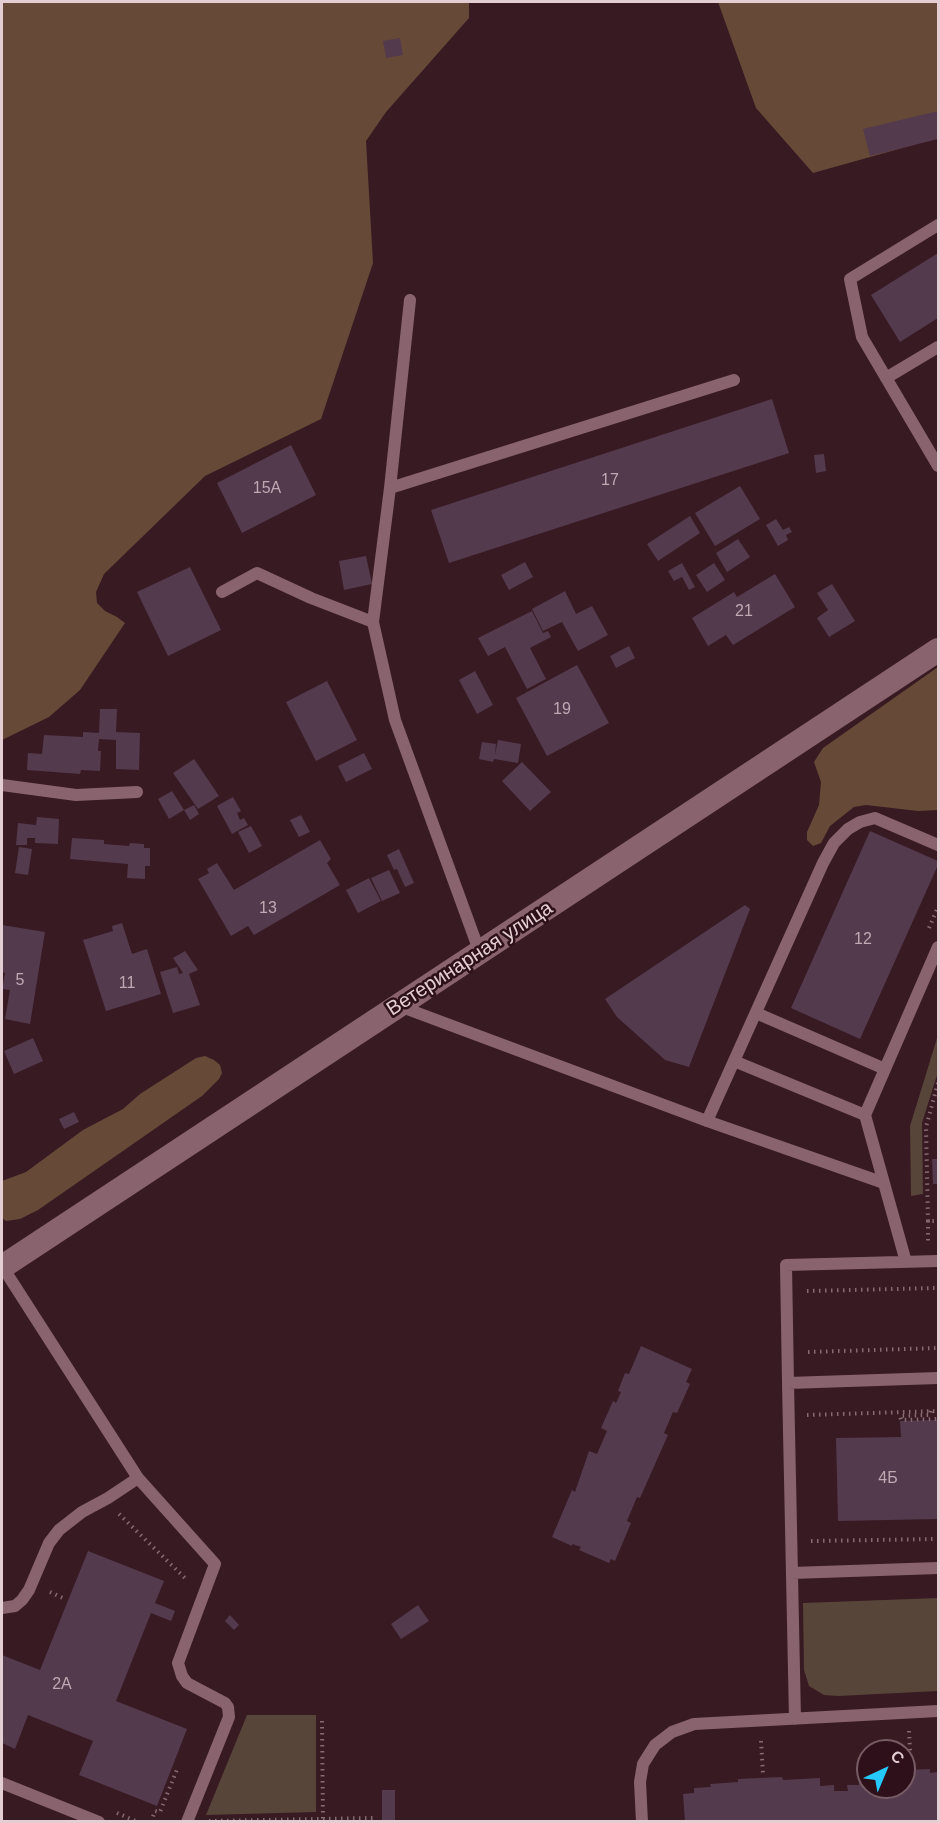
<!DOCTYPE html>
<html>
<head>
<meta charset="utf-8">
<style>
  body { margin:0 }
  #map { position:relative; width:940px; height:1823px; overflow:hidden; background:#381a23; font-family:Helvetica,sans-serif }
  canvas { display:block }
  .frame { position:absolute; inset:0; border:3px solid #e3ced3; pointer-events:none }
  .north { position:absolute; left:856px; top:1739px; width:60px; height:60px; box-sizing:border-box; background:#2d101a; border:2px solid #765c64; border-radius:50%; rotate:44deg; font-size:16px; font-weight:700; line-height:24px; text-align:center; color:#e3ced3 }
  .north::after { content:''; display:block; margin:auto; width:21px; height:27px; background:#25c9fe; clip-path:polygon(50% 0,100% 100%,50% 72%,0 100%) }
</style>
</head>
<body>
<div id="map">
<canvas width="940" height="1823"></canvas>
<div class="frame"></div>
<div class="north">С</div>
</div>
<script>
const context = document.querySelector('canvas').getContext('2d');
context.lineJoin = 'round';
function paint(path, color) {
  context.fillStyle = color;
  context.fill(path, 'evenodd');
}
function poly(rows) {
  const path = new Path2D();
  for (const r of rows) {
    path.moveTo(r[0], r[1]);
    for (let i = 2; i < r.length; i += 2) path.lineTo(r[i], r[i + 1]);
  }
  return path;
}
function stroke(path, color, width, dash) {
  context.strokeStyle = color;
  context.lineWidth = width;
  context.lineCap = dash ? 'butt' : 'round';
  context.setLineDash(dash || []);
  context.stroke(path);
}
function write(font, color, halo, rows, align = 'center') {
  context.font = font + ' Helvetica,sans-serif';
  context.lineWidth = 5;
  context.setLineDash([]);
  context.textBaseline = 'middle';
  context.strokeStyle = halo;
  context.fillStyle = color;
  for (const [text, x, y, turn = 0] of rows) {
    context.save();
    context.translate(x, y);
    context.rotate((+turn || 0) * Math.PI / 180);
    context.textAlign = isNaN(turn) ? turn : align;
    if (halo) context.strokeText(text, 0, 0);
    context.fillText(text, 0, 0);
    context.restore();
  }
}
const green = poly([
  [938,1035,938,1072,922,1123,923,1194,911,1196,910,1126],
  [938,1598,938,1691,838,1696,824,1695,809,1686,804,1670,803,1603],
  [247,1715,316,1715,316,1812,206,1815]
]);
const forest = poly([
  [2,2,469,2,469,18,386,112,366,141,373,263,321,419,205,476,104,574,96,592,97,603,105,611,117,617,125,623,80,690,49,717,2,740],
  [718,2,938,2,938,138,813,173,756,108],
  [938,667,938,810,918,811,866,805,854,807,830,826,821,843,813,846,807,840,807,832,819,805,821,782,814,762,823,748],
  [205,1056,214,1060,220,1065,222,1073,219,1079,202,1096,38,1210,20,1219,6,1221,2,1218,2,1181,26,1172,83,1130,123,1109,140,1094,196,1058]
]);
const building = poly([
  [400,38,403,55,386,58,383,41],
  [938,111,938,139,870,156,863,129],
  [938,253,938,318,900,342,871,295],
  [772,399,789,453,449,563,431,510],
  [291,445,316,495,242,533,217,483],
  [824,454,826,471,816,473,814,455],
  [740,486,760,519,715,546,695,513],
  [690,516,700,533,658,561,647,544],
  [776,519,783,530,789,527,792,532,786,535,788,540,778,546,766,525],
  [738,539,750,557,727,572,716,553],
  [366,556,372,584,344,590,339,561],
  [525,562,533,577,509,590,501,575],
  [682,563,695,587,689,590,682,577,674,581,668,571],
  [714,563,725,580,707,592,696,575],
  [190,567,221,630,168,656,137,592],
  [775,574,795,607,733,645,726,635,708,646,692,618,734,592,737,597],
  [832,584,855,621,829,637,817,618,828,610,817,593],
  [565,591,576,614,592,606,608,635,578,651,562,622,543,631,532,609],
  [532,611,543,633,548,631,551,637,530,648,546,679,527,689,505,647,488,656,478,638],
  [629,646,635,658,616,668,610,656],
  [577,665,609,723,547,756,516,698],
  [475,671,493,705,477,714,459,680],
  [327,681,357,740,316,761,286,702],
  [100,709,117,709,116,732,140,733,139,770,116,769,116,740,99,739,98,751,101,751,100,771,81,770,80,774,27,770,28,753,42,754,44,735,83,737,83,732,99,733],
  [498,740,521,744,518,763,494,759,493,762,479,759,482,742,496,744,495,755],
  [364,753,372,769,346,782,338,766],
  [194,759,219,796,198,809,173,773],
  [522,762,551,792,530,811,502,781],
  [172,791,184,810,169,819,158,799],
  [233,797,241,811,237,813,240,820,244,818,248,825,232,834,217,806],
  [194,805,199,814,190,820,184,810],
  [301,815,310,832,299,837,290,820],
  [37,817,59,819,58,844,35,843,35,838,27,838,27,845,16,845,18,823,36,825],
  [251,826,262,846,249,853,238,832],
  [870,831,938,861,938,865,860,1039,791,1008],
  [72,838,104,840,104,844,129,846,130,843,144,844,144,848,150,848,150,866,145,866,145,879,127,878,128,864,70,859],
  [320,840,331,859,327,863,340,885,254,935,248,926,231,936,198,879,209,873,207,869,217,863,234,890],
  [19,847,32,849,28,875,15,873],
  [399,849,414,883,405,887,397,869,394,870,387,855],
  [389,870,400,893,382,901,371,878],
  [369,878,381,901,358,913,346,890],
  [745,905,750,909,689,1067,665,1060,617,1017,605,999],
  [122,923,132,954,147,949,161,994,106,1011,83,940,113,931,112,926],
  [2,925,45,932,30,1024,5,1019,10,990,2,989,5,973,2,972],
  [185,951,198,970,189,974,200,1005,173,1013,160,972,177,967,179,974,183,973,173,958],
  [33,1038,43,1061,14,1074,4,1051],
  [74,1112,79,1122,64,1129,59,1119],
  [932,1159,938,1159,938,1184,933,1184],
  [641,1346,692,1369,686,1382,690,1384,677,1413,673,1412,664,1433,668,1435,640,1498,637,1497,627,1521,631,1523,615,1561,611,1559,609,1563,579,1550,581,1547,572,1544,572,1546,552,1537,572,1490,575,1492,589,1451,597,1454,607,1431,601,1428,613,1401,616,1403,621,1392,618,1391,625,1373,629,1374],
  [938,1420,938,1519,838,1521,836,1438,901,1437,900,1421],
  [88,1551,164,1581,155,1603,175,1611,171,1621,151,1613,116,1701,187,1729,157,1806,79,1775,93,1741,28,1715,15,1749,2,1743,2,1655,40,1670],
  [418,1605,429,1621,401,1639,391,1624],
  [230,1615,239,1625,234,1630,225,1621],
  [930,1769,930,1773,938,1772,938,1822,685,1822,683,1794,694,1793,694,1788,711,1787,710,1784,738,1782,738,1779,759,1778,782,1777,783,1780,820,1778,820,1786,834,1785,834,1791,848,1791,847,1785,859,1785,859,1776,868,1776,868,1787,904,1787,904,1770],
  [382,1790,395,1790,395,1822,382,1822]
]);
const path = poly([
  [929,928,938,907],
  [938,1083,926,1127,928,1221,938,1221],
  [928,1221,928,1241],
  [807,1291,938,1288],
  [808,1352,938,1348],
  [931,1411,930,1415,900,1416,901,1420,938,1419],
  [807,1415,938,1411],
  [119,1514,187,1580],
  [811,1541,938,1539],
  [50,1592,65,1599],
  [322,1721,323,1819],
  [909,1731,911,1766],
  [761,1741,763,1774],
  [117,1813,138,1822],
  [209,1821,373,1818],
  [151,1822,155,1811,160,1812,178,1767]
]);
const service = poly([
  [938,225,850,279,862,337,938,466],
  [886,378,938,347],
  [390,488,410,300],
  [222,592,257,573,311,598,373,622],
  [2,785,76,795,137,792],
  [480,953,395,720,373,622,390,488,734,380],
  [399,1006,707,1121,884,1183],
  [756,1013,885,1069],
  [734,1061,865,1115],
  [707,1121,823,863,834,843,848,829,860,822,875,818,938,845],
  [906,1262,865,1115,938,947],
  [2,1266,138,1478,215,1564,178,1663,182,1676,187,1683,225,1703,228,1707,229,1717,187,1822],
  [788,1383,786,1265,938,1261],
  [792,1573,938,1568],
  [2,1608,15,1606,22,1600,29,1590,49,1543,59,1530,82,1512,108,1498,138,1478],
  [795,1719,788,1383,938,1378],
  [2,1783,99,1822],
  [642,1822,640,1782,643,1764,655,1745,672,1732,694,1724,938,1711]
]);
const minor = poly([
  [2,1267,938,650]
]);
const numberNames = [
  ["17",610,481],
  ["15А",267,489],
  ["21",744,612],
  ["19",562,710],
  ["13",268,909],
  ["12",863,940],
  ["5",20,981],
  ["11",127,984],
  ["4Б",888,1479],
  ["2А",62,1685]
];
const streetNames = [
  ["Ветеринарная улица",470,959,-33]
];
paint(green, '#574539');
paint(forest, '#664a37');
paint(building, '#533a4d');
stroke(path, '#856b72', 4, [1.5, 4.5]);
stroke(service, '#89646e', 12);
stroke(minor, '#89646e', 24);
write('16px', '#bfa9b2', null, numberNames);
write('20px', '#e3ced3', '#2d101a', streetNames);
</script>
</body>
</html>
